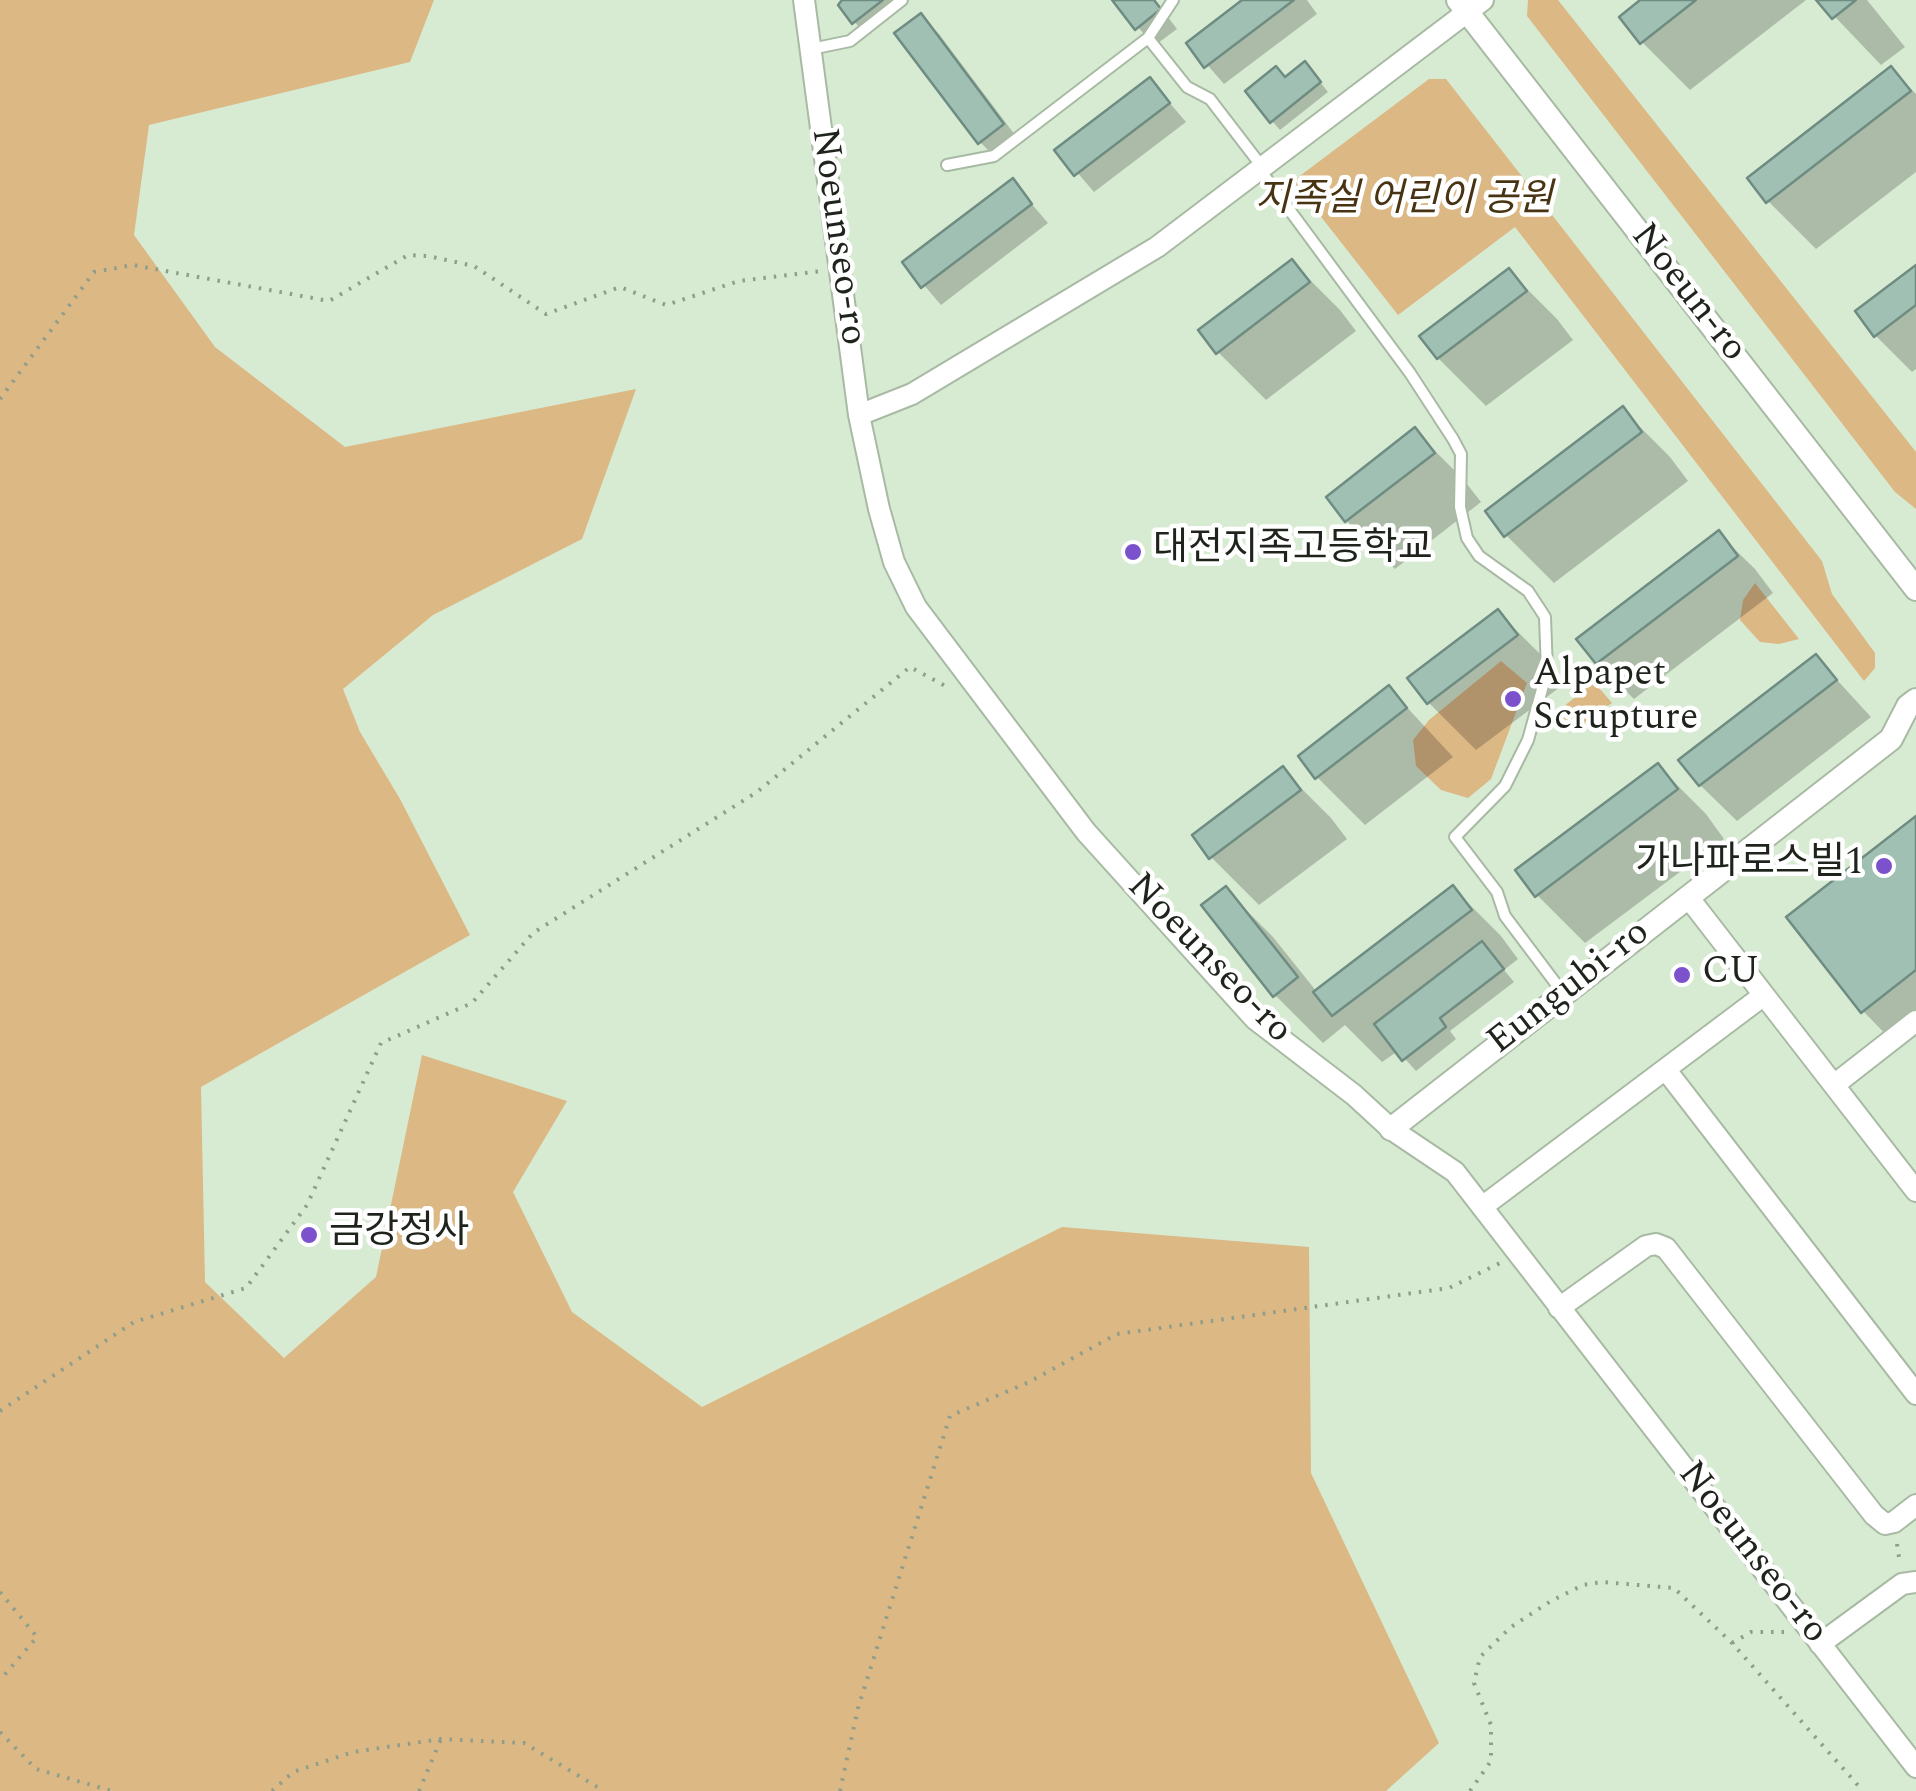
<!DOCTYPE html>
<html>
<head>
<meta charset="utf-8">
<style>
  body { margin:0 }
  canvas { display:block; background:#d7ead2 }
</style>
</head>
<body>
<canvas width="1916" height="1791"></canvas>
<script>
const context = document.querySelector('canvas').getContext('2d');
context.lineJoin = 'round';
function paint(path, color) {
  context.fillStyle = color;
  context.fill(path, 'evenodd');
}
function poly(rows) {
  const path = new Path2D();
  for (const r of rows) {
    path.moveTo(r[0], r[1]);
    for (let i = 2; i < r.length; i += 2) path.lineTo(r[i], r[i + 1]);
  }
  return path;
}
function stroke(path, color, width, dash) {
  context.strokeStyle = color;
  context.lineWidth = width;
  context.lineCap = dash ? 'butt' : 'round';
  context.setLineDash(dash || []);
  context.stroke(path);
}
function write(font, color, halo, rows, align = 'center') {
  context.font = font + ' Spectral,"Noto Sans KR",serif';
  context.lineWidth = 9;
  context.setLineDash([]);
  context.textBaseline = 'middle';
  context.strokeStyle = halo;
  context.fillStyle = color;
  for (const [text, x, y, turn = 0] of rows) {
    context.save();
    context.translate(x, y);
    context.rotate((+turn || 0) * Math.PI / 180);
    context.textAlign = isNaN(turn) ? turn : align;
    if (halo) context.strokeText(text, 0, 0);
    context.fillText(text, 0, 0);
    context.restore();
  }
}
const green = poly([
  [0,0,434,0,410,62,149,125,134,235,215,347,345,447,636,389,582,539,433,615,343,689,360,732,400,799,470,935,201,1087,205,1282,284,1358,376,1277,422,1055,567,1101,513,1192,572,1312,702,1407,1062,1227,1309,1247,1311,1473,1439,1743,1386,1791,0,1791],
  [1528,0,1558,0,1916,452,1916,509,1895,492,1527,16],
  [1429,79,1446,79,1822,561,1832,594,1875,653,1875,668,1864,681,1515,227,1398,315,1293,181],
  [1755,583,1799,639,1779,644,1760,642,1740,620,1743,600],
  [1501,661,1527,683,1491,779,1468,798,1441,790,1416,766,1413,740,1429,720],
  [1594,682,1612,703,1582,724,1564,719,1558,711]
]);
const shadow = poly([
  [845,0,903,0,862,31,841,5],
  [1115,0,1155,0,1177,29,1154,46],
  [1247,0,1307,0,1317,14,1224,84,1189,44],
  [1645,0,1806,0,1690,90,1642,42],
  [1819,0,1867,0,1905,47,1881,65],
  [920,16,939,34,1021,143,998,160,980,142],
  [1891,69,1916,94,1916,172,1816,249,1768,201,1750,178],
  [1313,73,1328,92,1280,130,1272,121,1286,79],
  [1150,80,1186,122,1094,192,1058,150],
  [1012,181,1048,223,941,305,905,263],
  [1292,262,1340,310,1356,331,1266,400,1218,352],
  [1916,268,1916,369,1912,372,1876,336,1858,312],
  [1509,271,1557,319,1573,340,1486,406,1438,358],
  [1622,409,1670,457,1688,481,1554,583,1506,535],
  [1415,431,1463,479,1481,502,1395,569,1347,521,1329,497],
  [1718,533,1755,569,1773,593,1634,699,1598,663],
  [1498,612,1546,660,1564,684,1476,750,1428,702],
  [1816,657,1871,717,1737,821,1700,785],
  [1389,688,1453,757,1365,825,1317,777],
  [1658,766,1706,814,1724,839,1585,943,1537,895],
  [1283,770,1331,818,1347,839,1259,905,1211,857],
  [1916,819,1916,1034,1899,1048,1863,1011],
  [1453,888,1501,936,1518,959,1504,970,1514,982,1450,1031,1456,1039,1416,1071,1398,1051,1382,1062,1345,1025,1323,1043,1275,995,1225,889,1273,937,1317,992]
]);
const building = poly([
  [883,0,852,24,838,5,842,0,883,0],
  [1112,0,1154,0,1161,9,1135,30,1112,0],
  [1242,0,1294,0,1204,68,1186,43,1242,0],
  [1640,0,1696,0,1640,44,1619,17,1640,0],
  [1816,0,1856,0,1832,19,1816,0],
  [921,13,1004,124,978,144,894,33,921,13],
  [1305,61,1321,82,1270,123,1245,91,1276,66,1285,77,1305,61],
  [1891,66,1911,91,1766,203,1747,178,1891,66],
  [1150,77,1170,103,1074,176,1054,150,1150,77],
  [1013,178,1032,204,921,288,902,262,1013,178],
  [1292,259,1310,282,1216,354,1198,330,1292,259],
  [1916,265,1916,305,1874,337,1855,311,1916,265],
  [1509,268,1527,291,1437,359,1419,336,1509,268],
  [1623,406,1642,432,1504,537,1485,511,1623,406],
  [1415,427,1435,453,1345,522,1326,497,1415,427],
  [1719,530,1738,556,1596,664,1576,639,1719,530],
  [1498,609,1518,635,1427,704,1407,678,1498,609],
  [1816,654,1837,680,1699,786,1678,760,1816,654],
  [1389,685,1407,708,1315,779,1298,756,1389,685],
  [1658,763,1678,789,1535,897,1515,870,1658,763],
  [1283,766,1301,790,1209,859,1192,835,1283,766],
  [1916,816,1916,970,1861,1013,1786,917,1916,816],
  [1453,885,1472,910,1332,1016,1313,992,1453,885],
  [1226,886,1298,977,1273,997,1201,905,1226,886],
  [1482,941,1504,969,1440,1018,1446,1027,1402,1061,1374,1024,1482,941]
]);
const path = poly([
  [0,399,94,272,133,265,329,301,408,255,428,256,474,266,546,314,620,287,666,305,739,281,822,271],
  [0,1411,134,1322,246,1288,307,1205,381,1043,472,1003,533,933,757,792,910,667,951,689],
  [1897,1544,1900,1564],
  [0,1592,37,1637,0,1680],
  [1732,1643,1751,1632,1784,1632],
  [0,1732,36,1769,112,1791],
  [272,1791,293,1772,353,1752,441,1739,524,1743,604,1791],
  [419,1791,441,1739],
  [840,1791,858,1708,950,1416,1029,1382,1117,1334,1449,1288,1500,1263],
  [1470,1791,1491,1761,1491,1725,1474,1683,1480,1657,1511,1627,1551,1601,1583,1585,1602,1582,1674,1588,1732,1643,1863,1791]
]);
const service = poly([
  [1173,0,1148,38,1187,87,1210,99,1263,168],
  [811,49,850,41,902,0],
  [947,165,994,156,1148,38],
  [1260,170,1410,373,1453,439,1461,454,1460,507,1467,538,1479,556,1528,591,1545,617,1547,671,1528,740,1505,786,1455,837,1497,892,1505,916,1563,993]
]);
const minor = poly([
  [804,0,859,415,879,509,894,562,916,607,1086,832,1255,1019,1354,1095,1391,1129,1455,1172,1916,1767],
  [859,415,912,394,1157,247,1483,0],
  [1688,897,1916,1191],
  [1666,1070,1916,1394],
  [1834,1085,1916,1021],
  [1482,1207,1764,995],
  [1559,1308,1646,1246,1656,1244,1666,1248,1874,1515,1885,1524,1894,1522,1916,1505],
  [1820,1644,1902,1584,1916,1582]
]);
const tertiary = poly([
  [1458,0,1916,589],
  [1391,1129,1891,739,1908,706,1916,700]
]);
const markers = [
  [1133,552,10,"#7b52cc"],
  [1513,699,10,"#7b52cc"],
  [1884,866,10,"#7b52cc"],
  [1682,975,10,"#7b52cc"],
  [309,1235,10,"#7b52cc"]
];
const parkNames = [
  ["지족실 어린이 공원",1404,203]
];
const streetNames = [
  ["Noeunseo-ro",836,237,82],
  ["Noeun-ro",1687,294,52],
  ["Noeunseo-ro",1208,960,46],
  ["Eungubi-ro",1570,989,-38],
  ["Noeunseo-ro",1751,1554,52]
];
const poiNames = [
  ["대전지족고등학교",1153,552],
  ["Alpapet",1533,677],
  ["Scrupture",1533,721],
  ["가나파로스빌1",1864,866,"right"],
  ["CU",1702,975],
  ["금강정사",329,1235]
];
paint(green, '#dcb885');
paint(shadow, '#0003');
paint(building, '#a1c0b4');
stroke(building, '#6e8c81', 2.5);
stroke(service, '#a8baa3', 14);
stroke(minor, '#a8baa3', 24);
stroke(tertiary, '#a8baa3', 26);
stroke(path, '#8f9d8b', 4, [2.5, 8]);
stroke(service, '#fff', 10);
stroke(minor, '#fff', 20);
stroke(tertiary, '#fff', 22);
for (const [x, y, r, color] of markers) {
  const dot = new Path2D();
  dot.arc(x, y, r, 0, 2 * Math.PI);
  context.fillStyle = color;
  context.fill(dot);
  stroke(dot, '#fff', 4);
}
write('italic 38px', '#483312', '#fff', parkNames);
write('38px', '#1e241c', '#fff', streetNames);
write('38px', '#1e241c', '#fff', poiNames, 'left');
</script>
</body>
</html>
